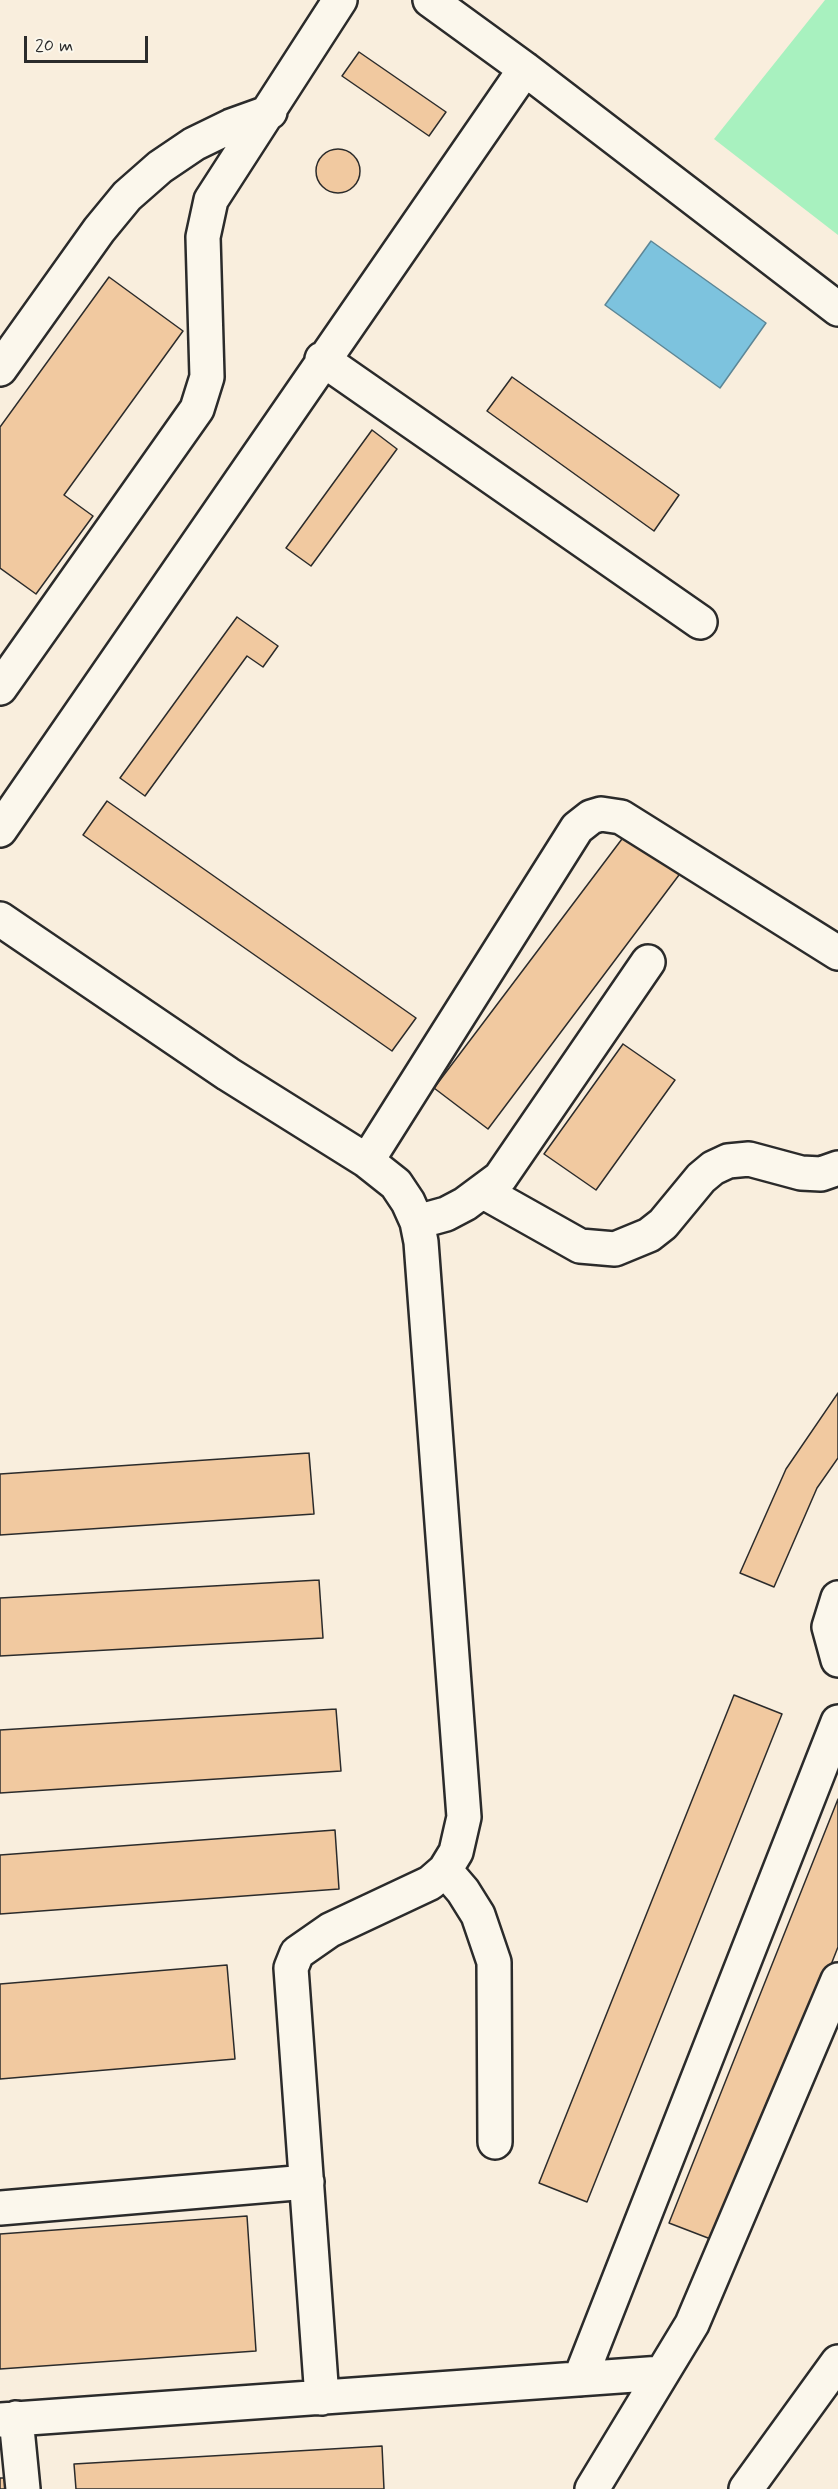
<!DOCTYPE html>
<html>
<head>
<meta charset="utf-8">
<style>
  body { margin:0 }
  #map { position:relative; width:838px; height:2489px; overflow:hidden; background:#f9eedd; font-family:Mynerve,sans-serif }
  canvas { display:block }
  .scale { position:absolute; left:24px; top:36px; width:124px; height:27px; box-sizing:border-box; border:3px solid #2b2b2b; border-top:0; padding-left:8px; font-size:18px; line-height:21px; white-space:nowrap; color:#2b2b2b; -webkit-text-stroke:4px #fbf7ec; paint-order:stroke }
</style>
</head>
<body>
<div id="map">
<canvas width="838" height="2489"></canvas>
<div class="scale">20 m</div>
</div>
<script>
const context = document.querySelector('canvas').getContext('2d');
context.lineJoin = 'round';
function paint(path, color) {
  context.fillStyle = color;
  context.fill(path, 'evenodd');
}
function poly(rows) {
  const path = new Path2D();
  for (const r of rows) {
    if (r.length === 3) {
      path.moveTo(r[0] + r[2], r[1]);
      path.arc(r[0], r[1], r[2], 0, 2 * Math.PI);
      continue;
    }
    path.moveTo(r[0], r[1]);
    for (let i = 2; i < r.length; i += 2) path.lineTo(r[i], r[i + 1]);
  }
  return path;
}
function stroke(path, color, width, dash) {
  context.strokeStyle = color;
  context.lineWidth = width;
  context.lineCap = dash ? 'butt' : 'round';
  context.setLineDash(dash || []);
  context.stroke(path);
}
const green = poly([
  [825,0,838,0,838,235,714,139]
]);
const water = poly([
  [651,241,766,323,720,388,605,305,651,241]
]);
const building = poly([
  [359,52,446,112,429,136,342,76,359,52],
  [338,171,22],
  [109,277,183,331,64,495,93,516,36,594,0,568,0,427,109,277],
  [512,377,679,495,654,531,487,411,512,377],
  [372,430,397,449,311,566,286,548,372,430],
  [237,617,278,646,263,667,247,656,145,796,120,778,237,617],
  [107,801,416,1018,392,1051,83,835,107,801],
  [628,831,682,871,488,1129,434,1088,628,831],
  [623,1044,675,1080,596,1190,544,1154,623,1044],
  [838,1393,838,1458,817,1488,774,1587,740,1573,786,1469,838,1393],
  [309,1453,314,1514,0,1535,0,1474,309,1453],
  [319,1580,323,1638,0,1656,0,1598,319,1580],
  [734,1695,782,1714,587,2202,539,2183,734,1695],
  [336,1709,341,1771,0,1793,0,1730,336,1709],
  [838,1799,838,1947,721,2243,669,2223,838,1799],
  [335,1830,339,1889,0,1914,0,1855,335,1830],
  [227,1965,235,2059,0,2079,0,1984,227,1965],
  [247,2216,256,2351,0,2369,0,2234,247,2216],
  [382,2446,384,2489,76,2489,74,2464,382,2446],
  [0,2478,6,2478,7,2489,0,2489,0,2478]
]);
const minor = poly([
  [430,0,525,69,838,309],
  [322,359,700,622],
  [0,369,99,230,127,196,160,167,194,144,231,126,270,112],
  [0,688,197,409,207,377,203,237,211,200,340,0],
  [0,830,525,69],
  [0,919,228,1074,367,1161,396,1184,408,1202,417,1222,421,1242,464,1817,456,1852,445,1870,430,1883,330,1930,297,1953,291,1968,322,2398],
  [367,1161,577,828,591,817,601,814,621,817,838,953],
  [484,1192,580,1246,615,1249,649,1235,663,1224,701,1178,713,1168,728,1161,749,1159,801,1173,821,1174,838,1168],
  [417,1222,446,1214,465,1204,500,1178,648,962],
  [838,1598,829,1627,838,1660],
  [445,1870,463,1891,478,1915,494,1962,495,2142],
  [0,2208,307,2182],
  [580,2379,838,1722],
  [16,2418,23,2489],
  [0,2420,662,2373],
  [592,2489,692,2324,838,1980],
  [746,2489,838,2362]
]);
paint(green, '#a8f1bf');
paint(water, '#7dc3de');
stroke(water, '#5c8696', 1.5);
paint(building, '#f1c9a0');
stroke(building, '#2b2b2b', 1.5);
stroke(minor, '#2b2b2b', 38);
stroke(minor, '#fbf7ec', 33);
</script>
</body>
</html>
